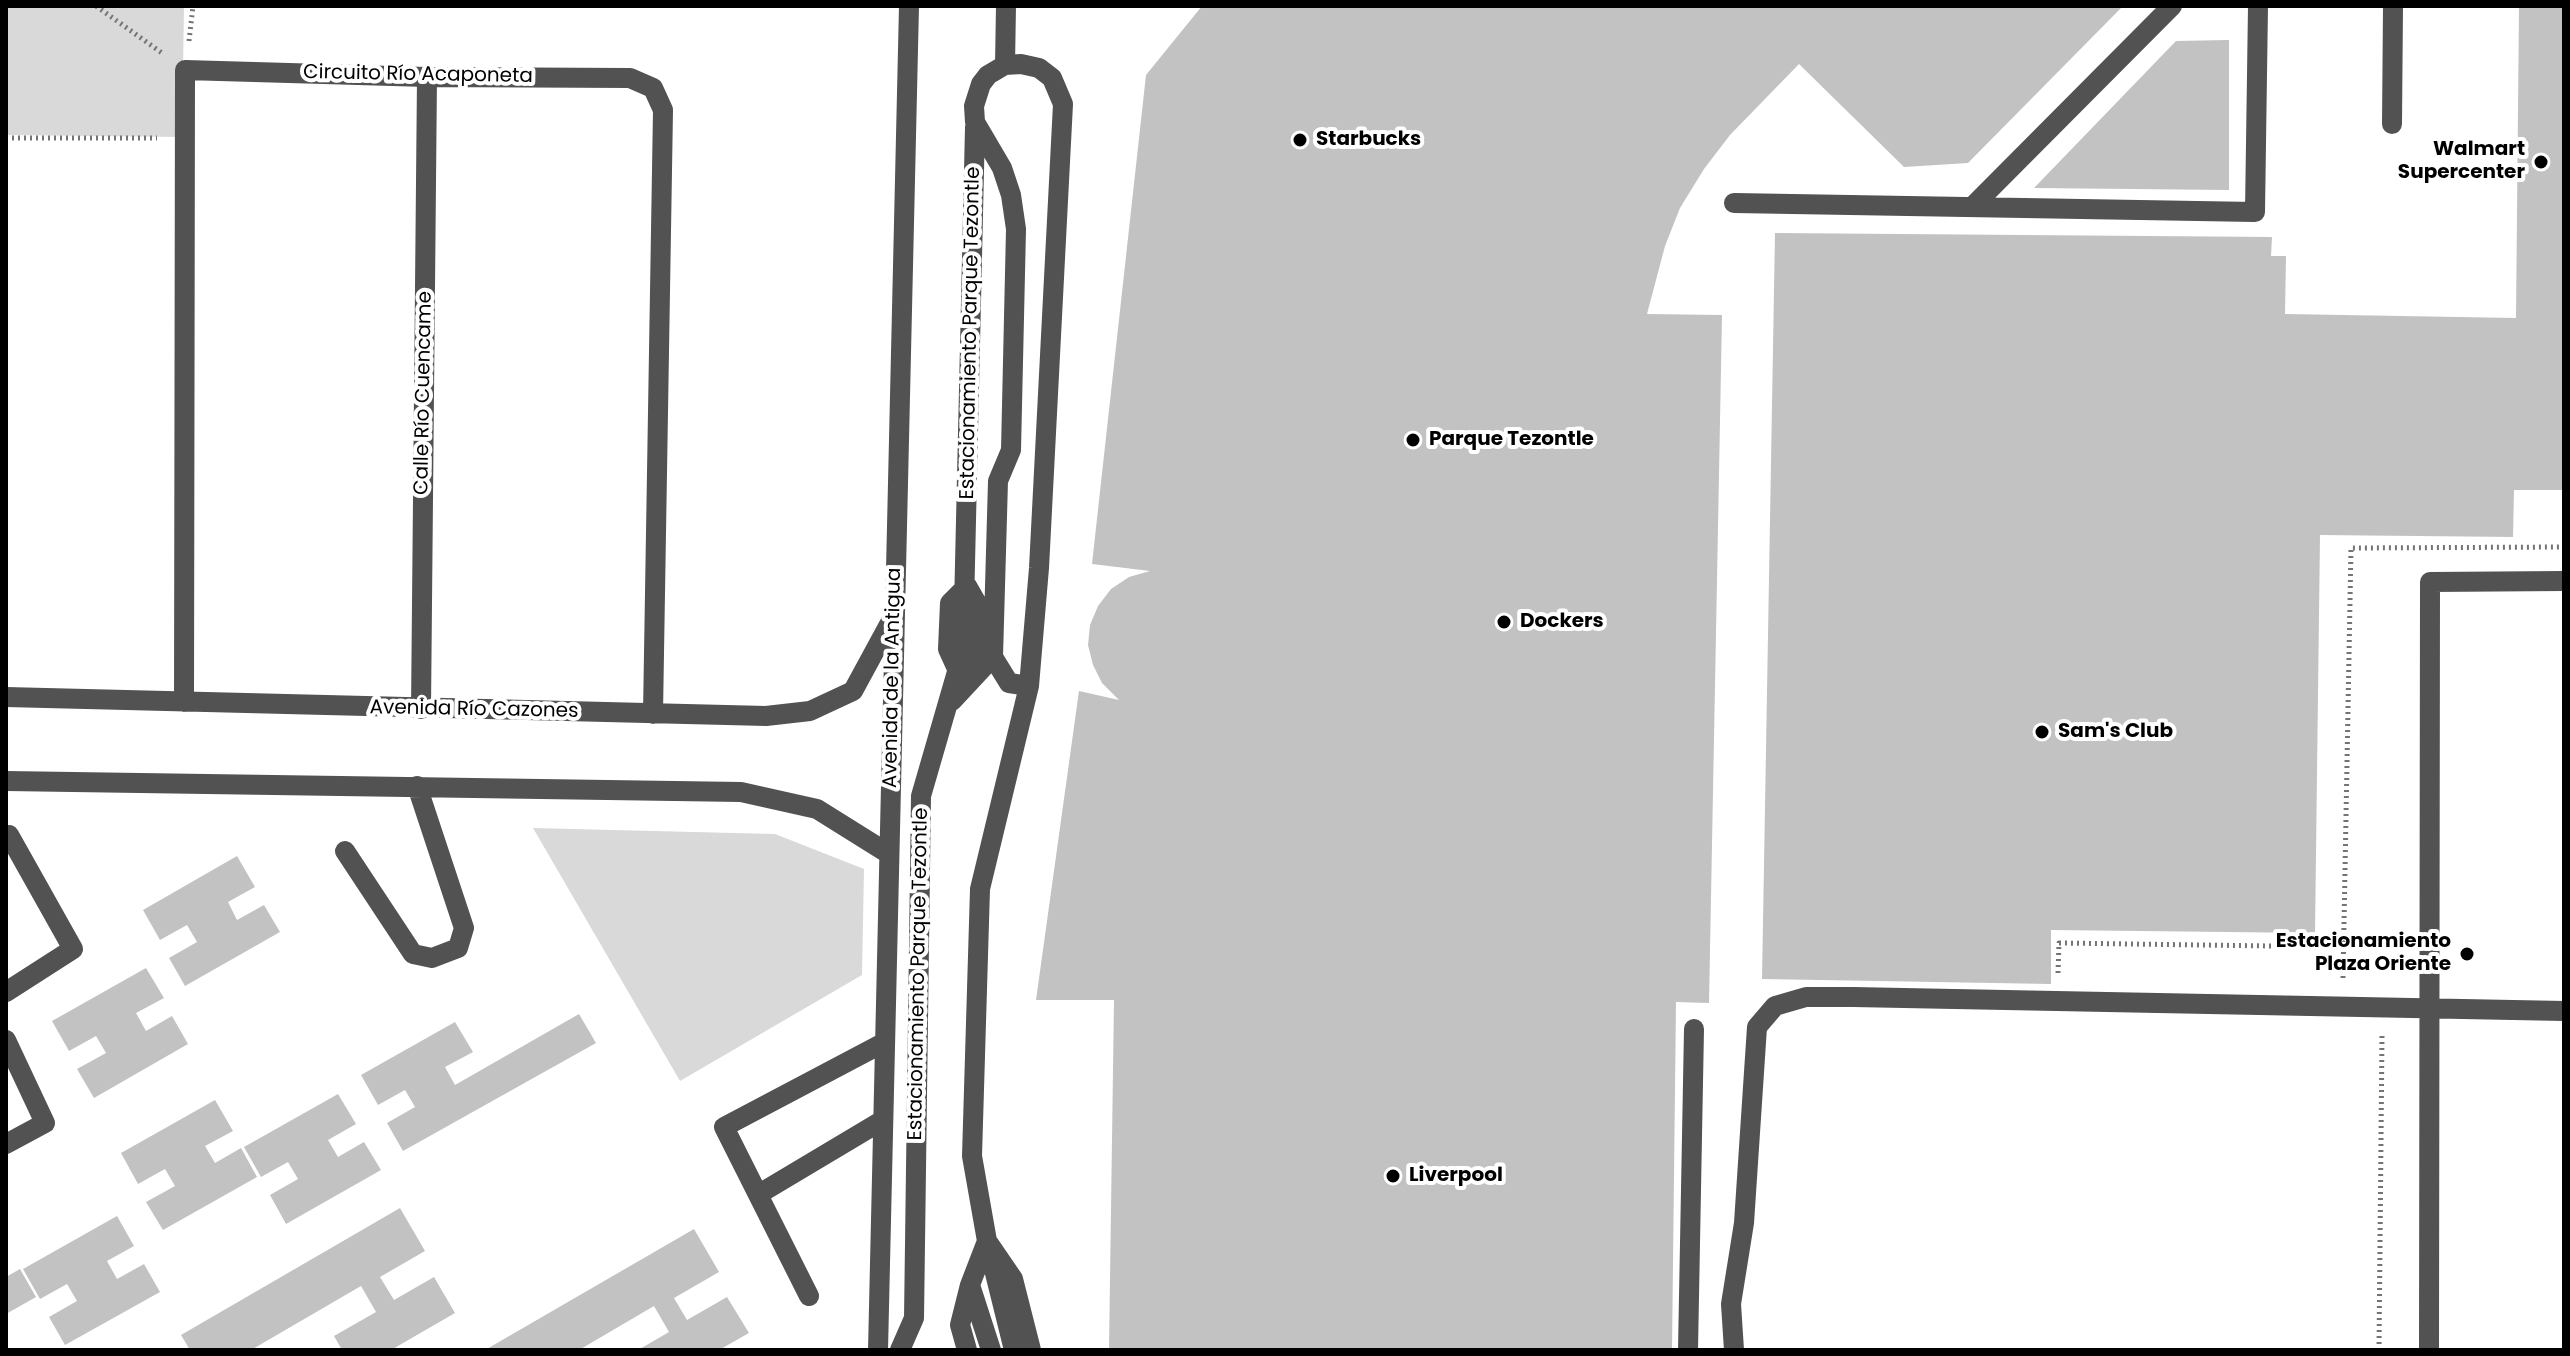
<!DOCTYPE html>
<html>
<head>
<meta charset="utf-8">
<style>
  body { margin:0 }
  #map { position:relative; width:2570px; height:1356px; overflow:hidden; background:#fff; font-family:Poppins,sans-serif }
  canvas { display:block }
  .frame { position:absolute; inset:0; border:8px solid #000; pointer-events:none }
</style>
</head>
<body>
<div id="map">
<canvas width="2570" height="1356"></canvas>
<div class="frame"></div>
</div>
<script>
const context = document.querySelector('canvas').getContext('2d');
context.lineJoin = 'round';
function paint(path, color) {
  context.fillStyle = color;
  context.fill(path, 'evenodd');
}
function poly(rows) {
  const path = new Path2D();
  for (const r of rows) {
    path.moveTo(r[0], r[1]);
    for (let i = 2; i < r.length; i += 2) path.lineTo(r[i], r[i + 1]);
  }
  return path;
}
function stroke(path, color, width, dash) {
  context.strokeStyle = color;
  context.lineWidth = width;
  context.lineCap = dash ? 'butt' : 'round';
  context.setLineDash(dash || []);
  context.stroke(path);
}
function write(font, color, halo, rows, align = 'center') {
  context.font = font + ' Poppins,sans-serif';
  context.lineWidth = 8;
  context.setLineDash([]);
  context.textBaseline = 'middle';
  context.strokeStyle = halo;
  context.fillStyle = color;
  for (const [text, x, y, turn = 0] of rows) {
    context.save();
    context.translate(x, y);
    context.rotate((+turn || 0) * Math.PI / 180);
    context.textAlign = isNaN(turn) ? turn : align;
    if (halo) context.strokeText(text, 0, 0);
    context.fillText(text, 0, 0);
    context.restore();
  }
}
const green = poly([
  [6,6,184,6,182,137,6,135],
  [533,828,775,834,864,869,862,975,680,1081]
]);
const building = poly([
  [1202,6,2123,6,1968,163,1904,167,1799,64,1730,135,1704,169,1680,208,1665,246,1647,314,1722,315,1709,1003,1676,1002,1672,1350,1109,1350,1114,1000,1036,1000,1079,691,1119,700,1102,683,1093,665,1088,645,1090,625,1098,606,1111,589,1129,577,1150,571,1092,564,1146,75],
  [2519,6,2564,6,2564,490,2514,490,2513,537,2320,535,2315,933,2051,930,2051,984,1762,979,1775,233,2272,237,2271,256,2286,256,2285,314,2516,318],
  [2229,40,2229,190,2034,188,2176,41],
  [237,856,255,887,228,902,237,920,264,905,280,932,185,986,169,958,197,942,187,925,160,940,143,910],
  [146,968,164,998,136,1013,146,1031,172,1016,188,1044,94,1098,77,1069,106,1053,96,1036,69,1051,52,1021],
  [579,1014,596,1043,403,1151,387,1123,415,1107,405,1090,378,1105,361,1075,455,1022,473,1052,445,1067,455,1085],
  [338,1094,356,1124,328,1140,338,1157,364,1142,381,1170,286,1224,270,1195,298,1179,288,1162,261,1177,244,1147],
  [215,1100,233,1131,205,1146,215,1163,241,1148,257,1177,163,1230,146,1202,175,1186,165,1169,138,1184,121,1153],
  [400,1208,425,1251,380,1277,394,1300,434,1277,455,1313,391,1350,342,1350,334,1336,376,1312,361,1286,251,1350,190,1350,181,1335],
  [117,1216,134,1246,107,1261,117,1279,144,1264,160,1292,65,1345,49,1317,77,1301,67,1284,40,1299,23,1269],
  [694,1229,719,1272,674,1298,687,1320,727,1297,749,1333,719,1350,638,1350,669,1332,654,1306,579,1350,485,1350],
  [20,1269,36,1297,6,1314,6,1277]
]);
const path = poly([
  [96,6,162,53],
  [189,41,193,6],
  [6,138,157,138],
  [2058,973,2059,943,2343,947],
  [2343,978,2351,548,2564,547],
  [2379,1350,2382,1035]
]);
const minor = poly([
  [1005,65,1006,6],
  [2392,124,2393,6],
  [1734,203,2255,212,2258,6],
  [1972,207,2172,6],
  [967,586,979,607,978,652,959,673,948,649,950,603,967,586],
  [6,697,766,716,810,711,853,691,891,621],
  [952,701,993,657],
  [184,702,185,70,427,77,630,78,653,88,663,110,653,714],
  [421,709,427,77],
  [6,781,741,792,817,809,889,854],
  [345,851,413,954,432,958,458,948,464,928,417,786],
  [6,992,73,949,9,835],
  [6,1040,45,1123,6,1144],
  [759,1194,883,1120],
  [987,1241,1013,1279,1031,1350],
  [991,1257,1014,1350],
  [809,1296,724,1127,885,1042],
  [878,1350,909,6],
  [900,1350,914,1318,921,796,963,651,975,127],
  [967,1350,960,1325,970,1285],
  [991,1350,970,1285,987,1241,972,1156,980,889,1029,686,1039,568,1063,104,1052,78,1039,68,1021,64,1005,65,988,75,981,84,974,106,975,122,1002,168,1011,195,1016,229,1011,450,998,481,993,657,1009,683,1029,686],
  [1688,1350,1694,1029],
  [1734,1350,1731,1304,1744,1223,1757,1027,1775,1006,1806,997,1853,997,2564,1011],
  [2429,1350,2430,582,2564,581]
]);
const markers = [
  [1300,140,8,"#000"],
  [2541,162,8,"#000"],
  [1413,440,8,"#000"],
  [1504,622,8,"#000"],
  [2042,732,8,"#000"],
  [2467,954,8,"#000"],
  [1393,1176,8,"#000"]
];
const streetNames = [
  ["Circuito Río Acaponeta",418,75,1],
  ["Estacionamiento Parque Tezontle",971,333,-89],
  ["Calle Río Cuencame",424,393,-89],
  ["Avenida de la Antigua",893,678,-89],
  ["Avenida Río Cazones",474,710,1],
  ["Estacionamiento Parque Tezontle",919,974,-89]
];
const poiNames = [
  ["Starbucks",1316,140],
  ["Walmart",2525,150,"right"],
  ["Supercenter",2525,173,"right"],
  ["Parque Tezontle",1429,440],
  ["Dockers",1520,622],
  ["Sam's Club",2058,732],
  ["Estacionamiento",2451,942,"right"],
  ["Plaza Oriente",2451,965,"right"],
  ["Liverpool",1409,1176]
];
paint(green, '#d9d9d9');
paint(building, '#c2c2c2');
stroke(path, '#747474', 5, [2, 4]);
stroke(minor, '#525252', 20);
for (const [x, y, r, color] of markers) {
  const dot = new Path2D();
  dot.arc(x, y, r, 0, 2 * Math.PI);
  context.fillStyle = color;
  context.fill(dot);
  stroke(dot, '#fff', 3);
}
write('20px', '#000', '#fff', streetNames);
write('bold 20px', '#000', '#fff', poiNames, 'left');
</script>
</body>
</html>
